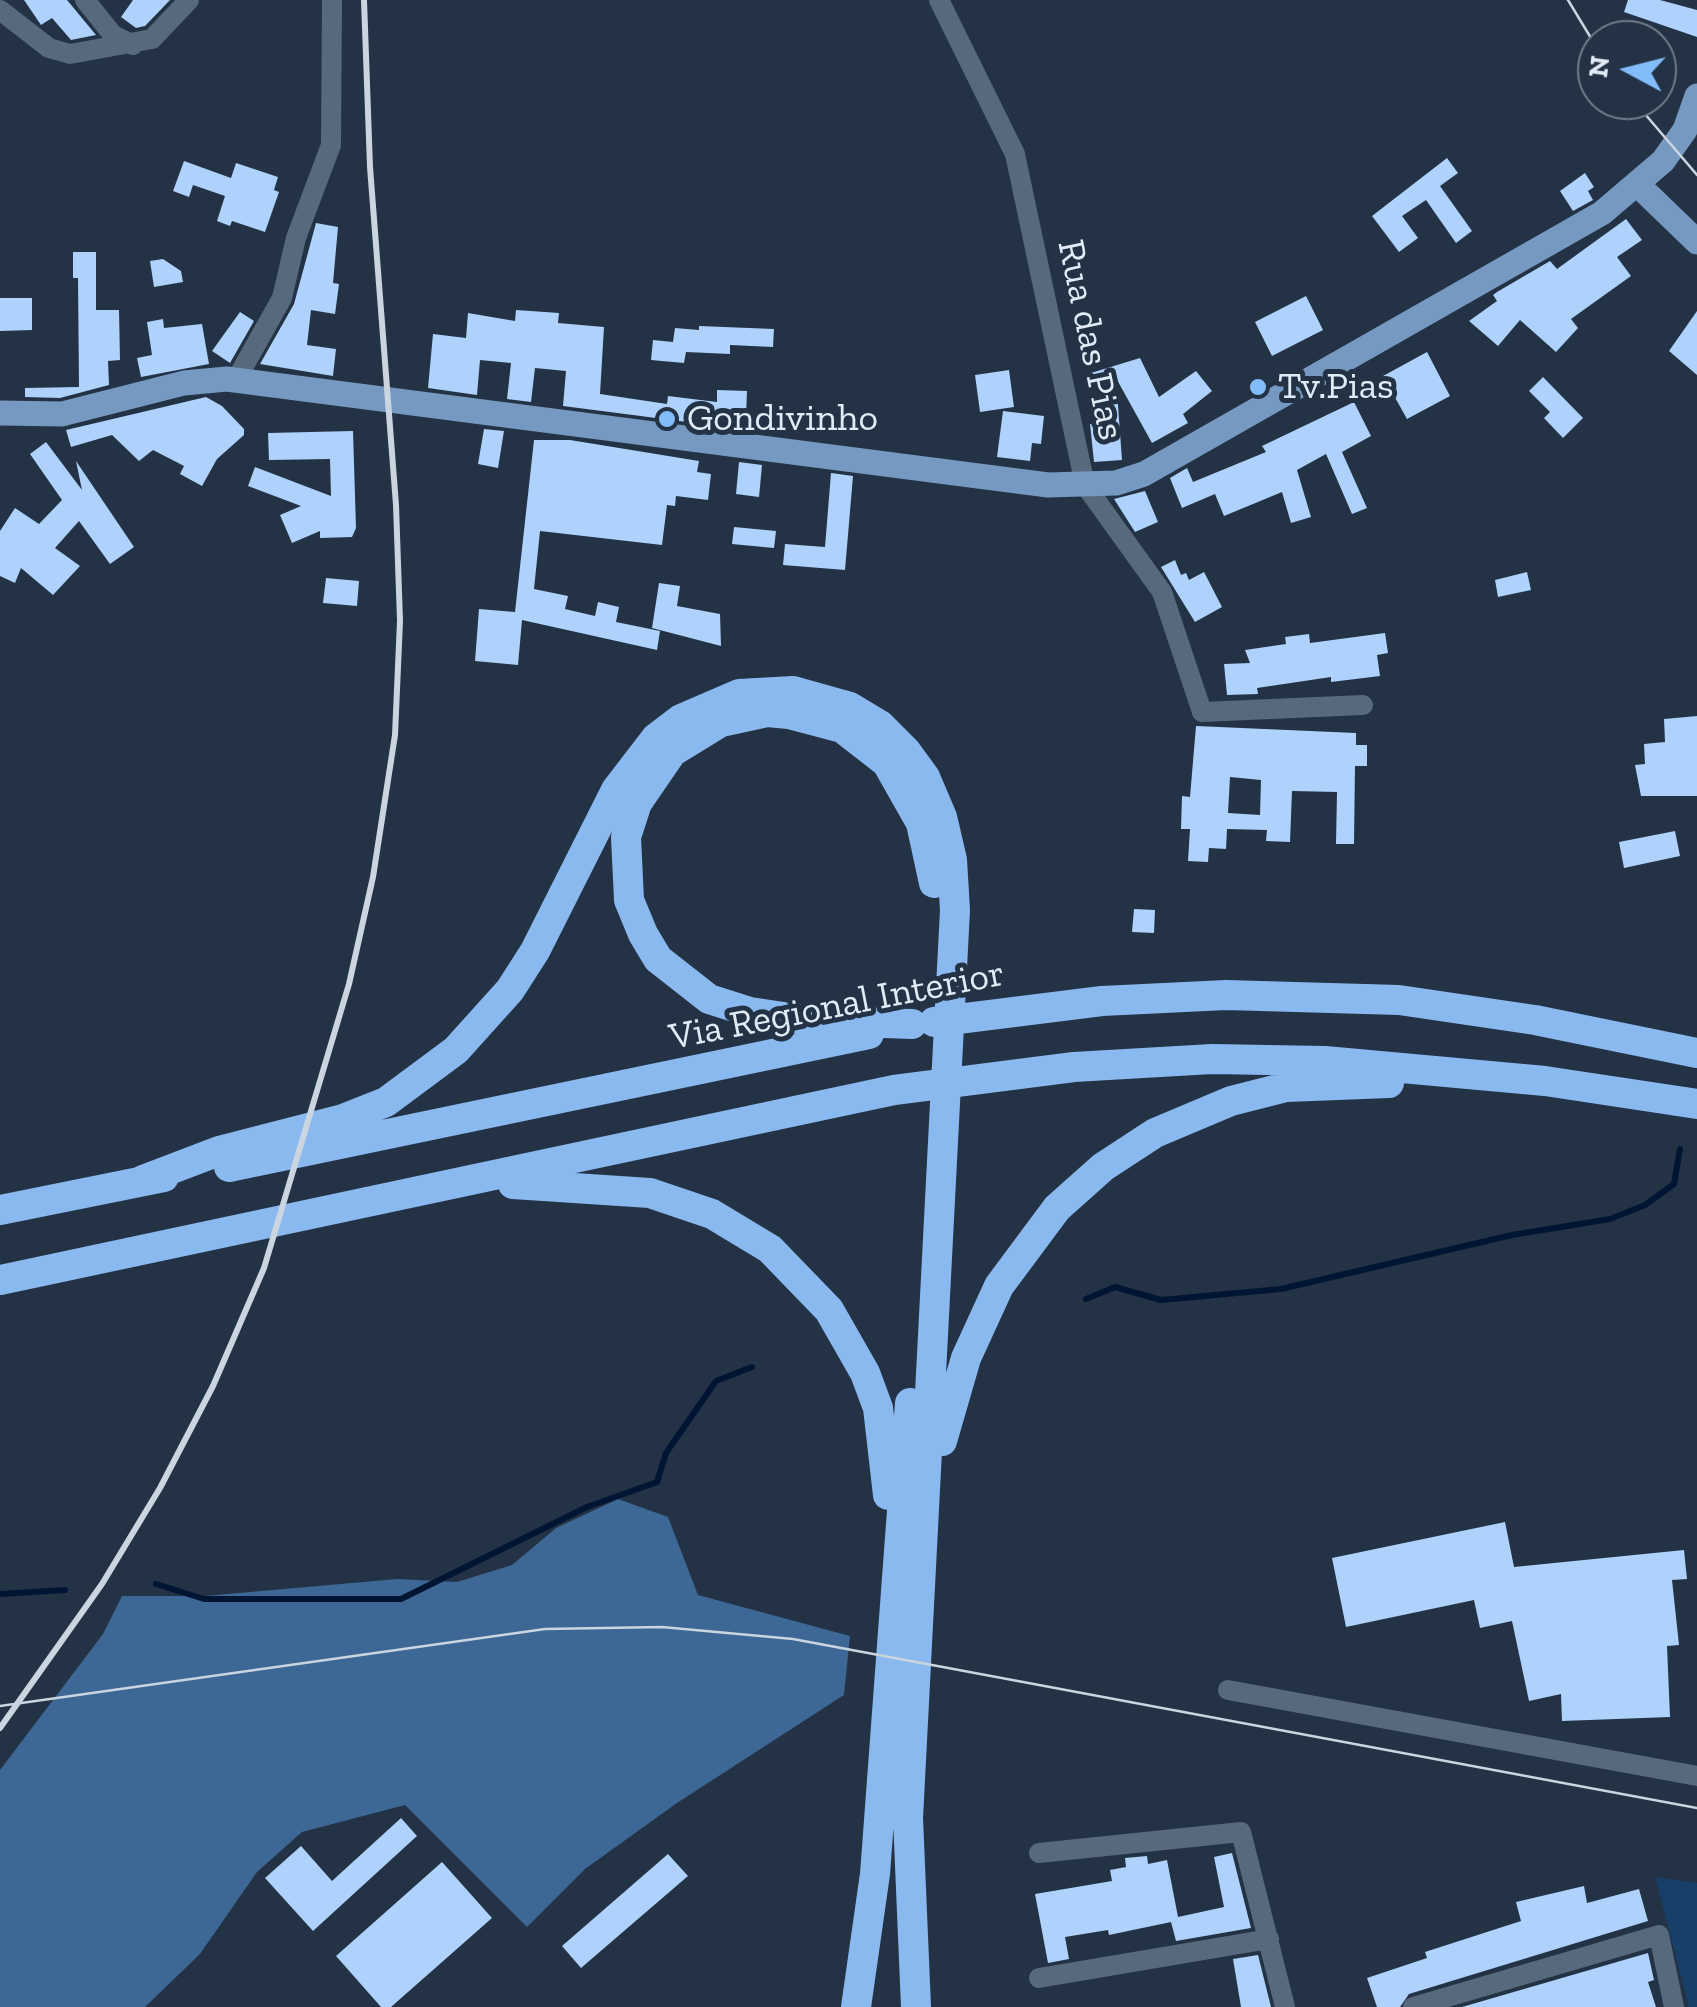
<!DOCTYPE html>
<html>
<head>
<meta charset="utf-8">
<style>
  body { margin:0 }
  #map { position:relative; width:1697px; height:2007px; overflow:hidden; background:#233244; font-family:"Zilla Slab",serif }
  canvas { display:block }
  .north { position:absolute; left:1577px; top:20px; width:100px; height:100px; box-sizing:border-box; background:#233244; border:2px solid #6f7c8b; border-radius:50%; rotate:277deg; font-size:28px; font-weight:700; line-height:40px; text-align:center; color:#e1ebf6 }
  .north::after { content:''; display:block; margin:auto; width:35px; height:45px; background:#83bcfb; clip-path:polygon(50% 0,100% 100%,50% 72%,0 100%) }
</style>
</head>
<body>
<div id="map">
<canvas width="1697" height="2007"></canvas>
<div class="north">N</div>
</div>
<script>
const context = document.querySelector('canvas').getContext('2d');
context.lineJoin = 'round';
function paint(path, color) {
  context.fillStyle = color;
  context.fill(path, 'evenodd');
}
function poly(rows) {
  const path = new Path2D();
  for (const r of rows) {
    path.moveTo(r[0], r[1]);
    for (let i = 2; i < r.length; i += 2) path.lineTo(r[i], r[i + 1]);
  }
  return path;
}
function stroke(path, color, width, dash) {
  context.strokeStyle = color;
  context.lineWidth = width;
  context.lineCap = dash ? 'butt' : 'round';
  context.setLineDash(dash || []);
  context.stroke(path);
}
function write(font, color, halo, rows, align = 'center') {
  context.font = font + ' "Zilla Slab",serif';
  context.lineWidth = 10;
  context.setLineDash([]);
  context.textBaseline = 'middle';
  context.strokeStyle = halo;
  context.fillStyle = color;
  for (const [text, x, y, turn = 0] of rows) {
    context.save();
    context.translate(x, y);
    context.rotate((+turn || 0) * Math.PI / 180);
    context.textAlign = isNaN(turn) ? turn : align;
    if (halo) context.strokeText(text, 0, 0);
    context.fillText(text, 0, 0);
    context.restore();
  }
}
const green = poly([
  [1655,1877,1697,1883,1697,2007,1689,2007]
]);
const forest = poly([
  [618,1499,668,1517,698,1595,850,1636,844,1695,677,1803,585,1869,527,1927,405,1805,302,1832,257,1872,200,1954,145,2007,0,2007,0,1770,103,1634,122,1596,205,1596,397,1579,457,1582,512,1565,556,1528]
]);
const stream = poly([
  [1086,1299,1115,1287,1161,1300,1281,1289,1512,1235,1610,1219,1645,1205,1674,1184,1680,1149],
  [156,1584,204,1599,401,1599,587,1507,657,1482,666,1453,716,1381,752,1367],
  [0,1594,65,1590]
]);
const building = poly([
  [24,0,67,0,96,35,71,40,52,18,41,25],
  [133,0,170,0,145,26,136,28,121,17],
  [1628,0,1660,0,1697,10,1697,37,1624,12],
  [1447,158,1458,173,1440,186,1472,231,1456,243,1426,200,1402,216,1418,238,1399,252,1372,216],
  [184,161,231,178,236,163,278,177,274,190,279,192,265,232,232,221,230,226,217,221,225,196,193,185,189,197,173,191],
  [1585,173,1594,187,1588,191,1593,200,1573,211,1560,191],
  [1626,219,1642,240,1617,257,1631,276,1571,319,1578,328,1556,352,1520,320,1498,346,1469,321,1497,301,1493,295,1497,292,1550,261,1557,269],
  [316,223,338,227,333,283,339,284,335,314,311,310,307,345,336,349,333,376,260,364,294,304],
  [73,252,96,252,96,310,119,310,120,360,108,361,109,385,60,398,25,397,25,388,79,387,78,278,73,278],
  [163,259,181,271,183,282,154,287,150,261],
  [1306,296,1323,330,1272,356,1255,322],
  [0,298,32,298,32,330,0,331],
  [516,310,559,313,558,323,604,327,600,394,667,404,668,396,717,402,717,390,747,391,746,416,720,413,718,426,563,406,566,371,535,368,531,402,507,399,511,363,480,360,477,395,428,388,433,334,466,338,468,313,515,321],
  [1697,311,1697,375,1669,351],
  [240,312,254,321,230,363,212,351],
  [163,319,164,328,202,324,209,364,141,377,137,358,152,355,147,322],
  [699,326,774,329,773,347,730,345,730,354,686,352,684,363,651,360,653,340,673,342,675,328,699,330],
  [1427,352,1450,396,1407,419,1383,376],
  [1140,358,1159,397,1196,371,1212,391,1183,414,1188,423,1152,443,1116,378,1122,460,1094,462,1090,424,1106,423,1091,373],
  [1009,370,1014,407,980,412,975,375],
  [1543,377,1583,418,1563,438,1544,418,1550,412,1529,391],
  [206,397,222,406,244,429,244,435,217,459,202,486,180,474,184,466,153,450,139,461,112,435,71,447,66,430],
  [1354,402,1371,436,1342,452,1367,508,1352,514,1326,454,1297,470,1311,517,1291,523,1282,492,1224,516,1215,494,1182,508,1170,478,1187,468,1193,482,1266,452,1262,446],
  [1003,411,1044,416,1041,444,1032,443,1030,461,997,457],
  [484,429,504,431,498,468,478,464],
  [353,431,356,528,352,537,320,538,320,531,292,543,280,515,301,506,248,486,255,467,331,496,330,459,269,460,268,433],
  [534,440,570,440,699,461,697,472,711,474,708,500,676,496,675,506,667,505,662,545,540,531,534,589,568,596,565,609,595,616,598,602,619,607,616,622,660,631,657,650,522,620,518,665,475,661,479,609,515,612],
  [46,442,82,490,76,461,134,547,110,564,79,521,55,548,80,566,53,595,21,568,15,583,0,576,0,531,15,508,39,524,62,500,30,454],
  [739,462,762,465,759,497,736,494],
  [831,473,853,476,845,570,783,565,785,544,825,547],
  [1145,491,1158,522,1135,532,1114,499],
  [734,527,776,531,774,548,732,544],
  [1175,560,1181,575,1186,573,1189,580,1204,572,1222,607,1195,622,1161,567],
  [1527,572,1531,590,1498,597,1495,580],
  [326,578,359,581,357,606,323,603],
  [659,583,680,586,677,606,720,614,721,646,652,628],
  [1385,633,1388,653,1377,655,1380,676,1331,682,1331,677,1257,688,1258,694,1227,695,1224,664,1250,663,1245,650,1286,644,1285,637,1309,634,1310,643],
  [1697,716,1697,796,1641,796,1635,765,1645,764,1644,744,1665,742,1664,719],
  [1196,726,1356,733,1356,745,1367,745,1367,766,1355,766,1354,844,1336,844,1337,792,1292,791,1290,842,1266,841,1267,830,1227,829,1226,849,1209,848,1208,862,1188,861,1190,829,1181,829,1182,796,1190,797],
  [1230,777,1261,780,1260,815,1228,813],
  [1675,831,1680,856,1624,868,1619,842],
  [1134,909,1155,910,1154,933,1132,932],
  [1505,1522,1514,1567,1684,1550,1687,1579,1672,1580,1679,1645,1667,1646,1670,1717,1562,1721,1561,1694,1529,1701,1512,1621,1480,1628,1474,1600,1346,1627,1332,1558],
  [401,1818,417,1836,313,1931,265,1878,301,1846,332,1881],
  [1232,1853,1251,1928,1176,1941,1171,1922,1109,1935,1108,1930,1065,1937,1069,1959,1048,1963,1035,1894,1112,1881,1110,1870,1126,1867,1125,1858,1147,1856,1148,1864,1167,1860,1178,1917,1224,1907,1214,1857],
  [668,1854,688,1876,581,1968,562,1946],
  [442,1862,492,1918,391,2007,381,2007,336,1956],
  [1584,1886,1587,1903,1639,1889,1648,1921,1409,1994,1400,2007,1377,2007,1367,1978,1427,1958,1425,1952,1521,1921,1516,1902],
  [1648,1953,1654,1980,1648,1982,1656,2007,1462,2007],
  [1258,1955,1271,2007,1241,2007,1233,1959]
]);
const minor = poly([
  [85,0,113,35,133,45],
  [939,0,1015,154,1085,485,1162,592,1202,712,1363,705],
  [0,10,49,48,70,54,152,39,189,0],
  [236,380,282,298,296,238,331,145,332,0],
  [1228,1690,1697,1776],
  [1039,1853,1241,1832,1285,2007],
  [1039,1978,1269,1939],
  [1413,2007,1659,1935,1674,2007]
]);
const major = poly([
  [1639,186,1697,242],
  [0,413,62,414,184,383,227,379,1048,485,1116,483,1144,474,1602,213,1663,161,1685,130,1697,96]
]);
const highway = poly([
  [934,1022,1102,1001,1226,995,1399,1000,1535,1020,1697,1053],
  [912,1024,804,1020,750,1012,709,999,658,959,643,934,629,900,626,837,637,803,672,752,721,722,767,712,789,714,842,728,887,763,921,823,934,883],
  [229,1167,869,1034],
  [143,1180,219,1151,343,1119,386,1102,456,1050,510,990,535,951,616,790,656,738,681,719,739,694,793,691,850,707,880,725,906,751,925,777,942,817,952,860,955,910,908,1818,916,2007],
  [513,1184,650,1193,712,1214,770,1249,829,1310,865,1373,878,1408,888,1495],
  [0,1210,164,1177],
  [0,1280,894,1090,1074,1067,1212,1059,1325,1061,1545,1081,1697,1104],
  [942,1441,966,1358,999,1286,1057,1208,1103,1167,1155,1133,1231,1101,1286,1087,1389,1083],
  [856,2007,875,1874,910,1403]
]);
const tram = poly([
  [1568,0,1597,48],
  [1633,100,1697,175],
  [0,1706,545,1629,662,1627,793,1639,1697,1808]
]);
const rail = poly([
  [0,1728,102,1584,160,1488,213,1386,264,1268,349,984,373,877,395,735,400,621,396,505,370,167,364,0]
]);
const markers = [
  [1258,387,10,"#83bcfb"],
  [667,419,10,"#83bcfb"]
];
const streetNames = [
  ["Rua das Pias",1090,340,78],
  ["Via Regional Interior",837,1006,-11]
];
const poiNames = [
  ["Tv.Pias",1278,387],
  ["Gondivinho",687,419]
];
paint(green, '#183f67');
paint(forest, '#3d6795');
stroke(stream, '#001534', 6);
paint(building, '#aed2fb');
stroke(minor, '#57697c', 20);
stroke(major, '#7699c1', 25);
stroke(highway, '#8ab9ef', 30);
stroke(tram, '#cad5e0', 2.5);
stroke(rail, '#cad5e0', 6);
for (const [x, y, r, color] of markers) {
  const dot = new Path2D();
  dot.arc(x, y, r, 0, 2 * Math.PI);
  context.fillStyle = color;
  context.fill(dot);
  stroke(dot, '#233244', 4);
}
write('38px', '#e1ebf6', '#233244', streetNames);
write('38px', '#e1ebf6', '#233244', poiNames, 'left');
</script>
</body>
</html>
